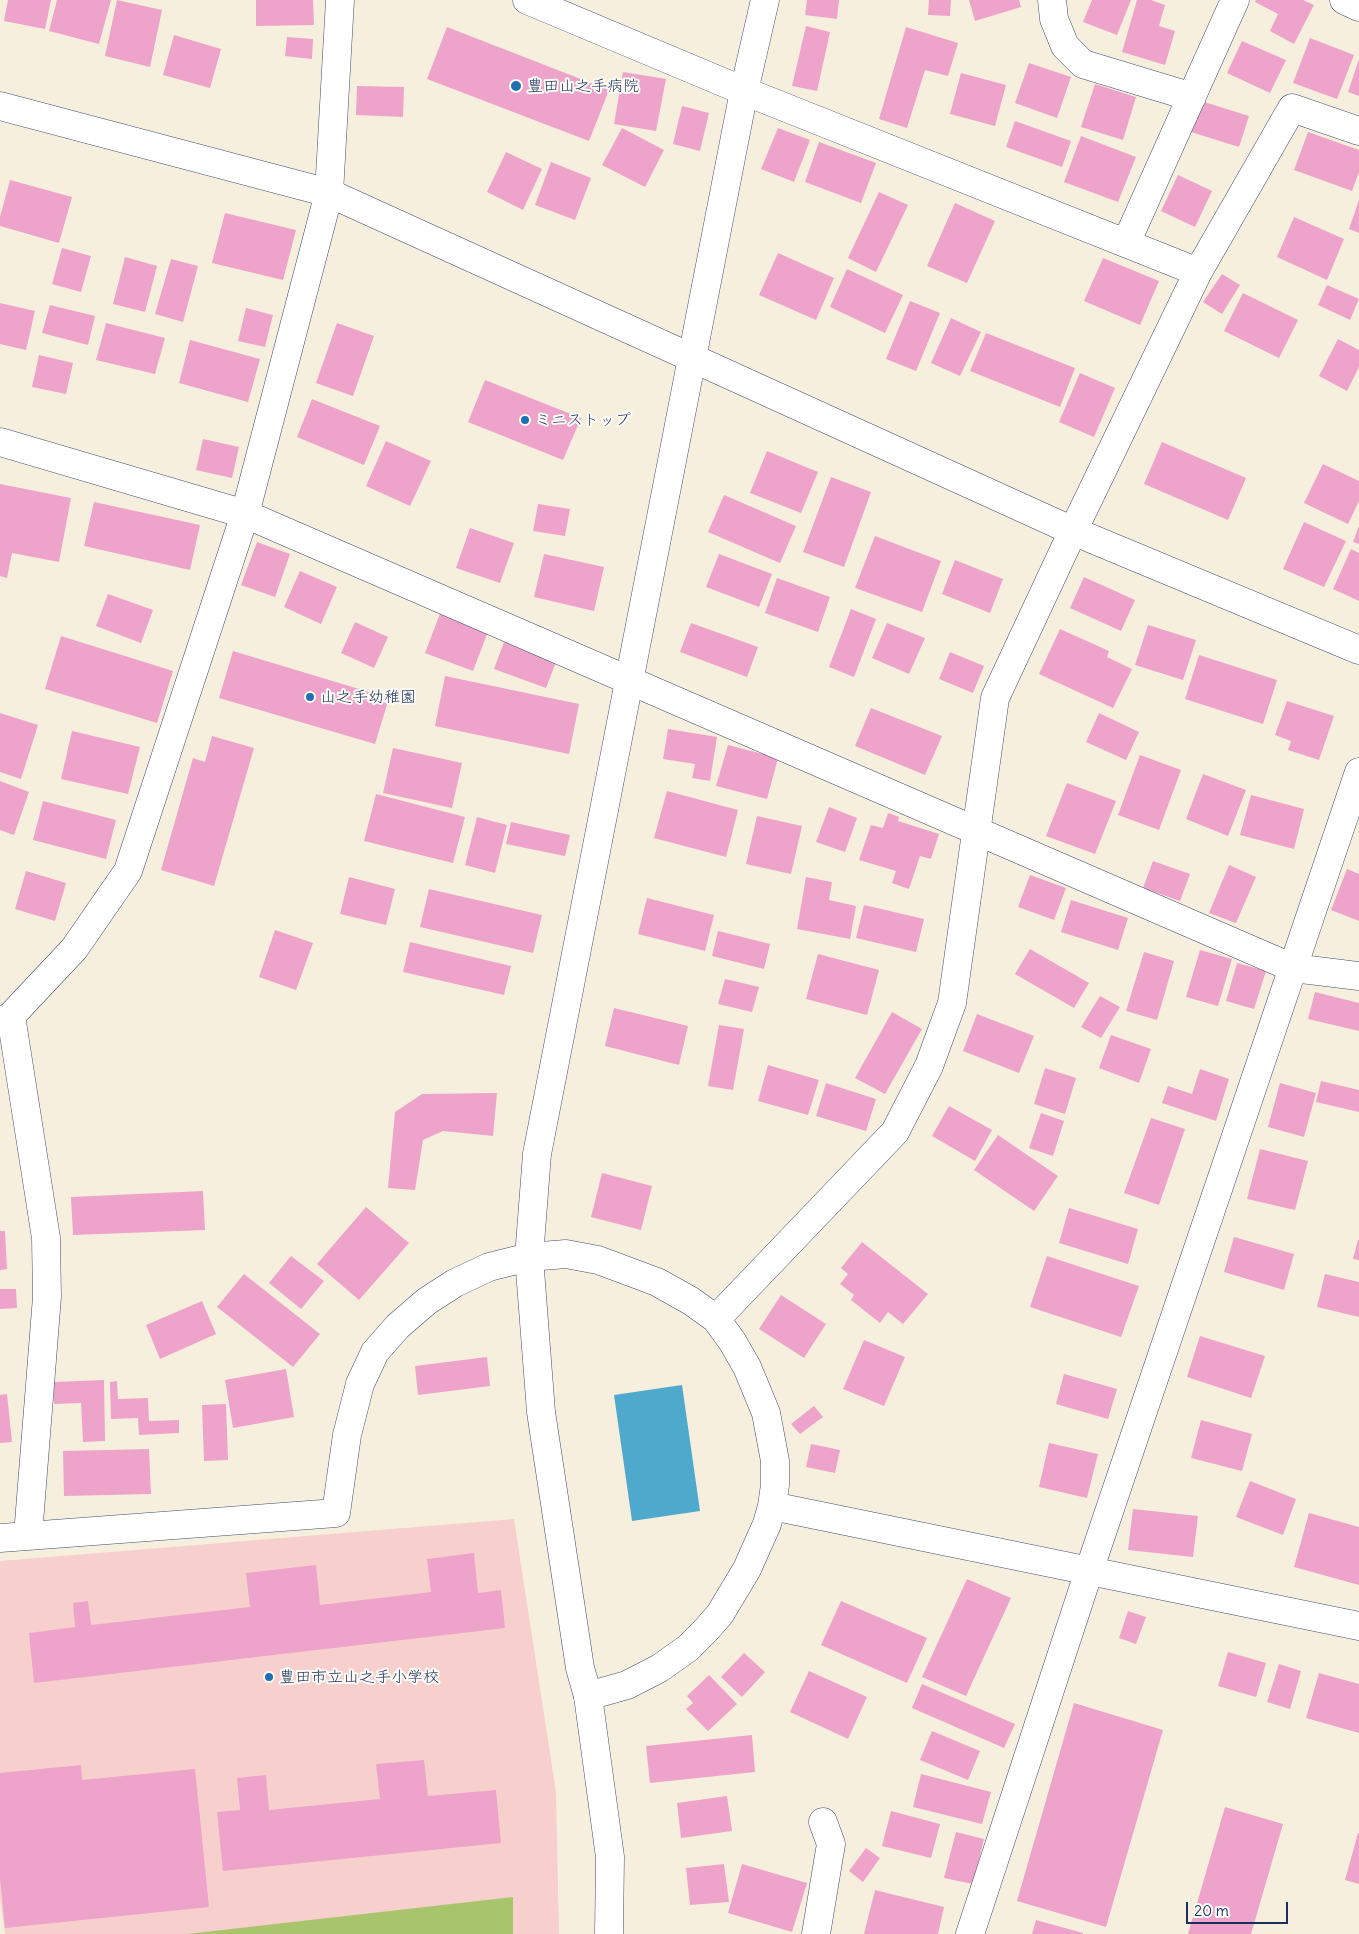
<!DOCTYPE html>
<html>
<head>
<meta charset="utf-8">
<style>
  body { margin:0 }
  #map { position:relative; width:1359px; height:1934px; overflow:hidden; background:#f7efde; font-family:Delius,sans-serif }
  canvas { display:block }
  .scale { position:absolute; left:1186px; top:1902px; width:102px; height:22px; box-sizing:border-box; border:2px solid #1b2f5e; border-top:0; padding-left:6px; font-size:15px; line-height:18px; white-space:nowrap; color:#1b2f5e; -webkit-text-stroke:4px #fdfcf7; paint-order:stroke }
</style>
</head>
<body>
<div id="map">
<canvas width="1359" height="1934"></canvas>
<div class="scale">20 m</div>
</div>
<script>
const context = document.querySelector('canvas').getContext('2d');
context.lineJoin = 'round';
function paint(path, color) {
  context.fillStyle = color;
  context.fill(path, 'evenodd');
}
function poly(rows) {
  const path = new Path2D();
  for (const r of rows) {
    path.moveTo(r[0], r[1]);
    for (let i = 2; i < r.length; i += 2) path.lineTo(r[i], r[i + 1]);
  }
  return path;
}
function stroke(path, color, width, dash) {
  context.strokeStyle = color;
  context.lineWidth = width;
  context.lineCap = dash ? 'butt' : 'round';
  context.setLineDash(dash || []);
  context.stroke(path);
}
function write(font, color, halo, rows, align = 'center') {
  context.font = font + ' Delius,"Klee One",sans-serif';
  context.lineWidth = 4;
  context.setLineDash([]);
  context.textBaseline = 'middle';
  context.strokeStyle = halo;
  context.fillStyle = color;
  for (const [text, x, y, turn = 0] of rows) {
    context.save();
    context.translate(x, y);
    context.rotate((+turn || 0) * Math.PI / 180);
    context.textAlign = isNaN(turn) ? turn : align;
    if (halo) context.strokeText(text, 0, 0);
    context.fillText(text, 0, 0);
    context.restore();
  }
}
const built = poly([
  [514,1519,556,1792,559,1934,5,1934,0,1898,0,1561]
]);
const green = poly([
  [513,1897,513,1934,187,1934]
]);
const water = poly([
  [682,1385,700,1511,632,1521,614,1395]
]);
const building = poly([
  [8,0,51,0,45,29,4,21],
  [57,0,111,0,99,44,49,31],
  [117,0,162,10,150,67,105,56],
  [256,0,313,0,314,25,256,26],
  [807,0,839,0,837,19,805,15],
  [929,0,951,0,950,16,928,15],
  [969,0,1019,0,1021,7,975,21],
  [1092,0,1131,0,1117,35,1083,22],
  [1137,0,1151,0,1165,5,1159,26,1175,31,1165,65,1122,52],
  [1256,0,1303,0,1314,5,1294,44,1270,31,1278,14,1255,2],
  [806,26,830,32,817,91,792,86],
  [447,27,609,90,589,141,427,79],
  [906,27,958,43,948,76,925,70,907,128,879,119],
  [174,35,221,49,210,88,163,75],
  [287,37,313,39,312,59,285,56],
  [1310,38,1354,55,1337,99,1293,83],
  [1242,41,1286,60,1270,93,1227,73],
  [1359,59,1359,96,1348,92],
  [1029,63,1071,77,1057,118,1015,103],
  [623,72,666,79,656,131,614,124],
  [961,73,1006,85,995,126,950,114],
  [1095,84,1136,97,1123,140,1081,127],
  [357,86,404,87,403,117,356,115],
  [1201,101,1249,116,1239,147,1191,132],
  [682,106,709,113,700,151,673,144],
  [1015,121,1071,141,1062,167,1006,147],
  [622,128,664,150,645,187,602,165],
  [778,128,810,140,794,182,761,169],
  [1308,132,1359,150,1359,172,1352,191,1294,170],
  [1081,136,1136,157,1118,202,1064,182],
  [819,142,876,163,861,203,805,182],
  [506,152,542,169,523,210,487,192],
  [551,162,591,178,575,220,535,205],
  [1178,175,1212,191,1195,227,1161,211],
  [10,180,72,197,59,243,0,226,0,217],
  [879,192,908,205,876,272,848,258],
  [1359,200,1359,233,1349,229],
  [955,203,995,221,967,283,927,266],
  [225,213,296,230,283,280,212,263],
  [1294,217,1344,239,1327,280,1277,257],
  [62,248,91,256,81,292,52,284],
  [778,253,834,278,816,320,759,295],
  [125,257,157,266,145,312,113,304],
  [1103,258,1159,281,1140,325,1084,301],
  [171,259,198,266,183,322,155,314],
  [847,269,903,295,885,333,830,307],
  [1222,274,1240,285,1222,314,1203,302],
  [1327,285,1359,299,1350,320,1318,305],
  [1243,293,1298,320,1279,358,1224,331],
  [910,301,940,313,916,371,886,359],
  [0,303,35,311,26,350,0,344],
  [50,305,95,316,88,345,42,333],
  [246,308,273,315,265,347,238,341],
  [951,318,981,332,960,376,931,363],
  [106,323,165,338,155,374,96,360],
  [337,323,374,336,353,396,316,383],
  [986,333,1075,368,1060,407,970,371],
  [1338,339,1359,350,1359,367,1347,391,1319,376],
  [190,340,260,359,248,402,179,383],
  [39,355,73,363,66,394,32,387],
  [1080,373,1115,388,1094,437,1059,422],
  [485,380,581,418,563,460,468,422],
  [312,399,380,426,364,465,297,437],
  [203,439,239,447,232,478,196,470],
  [386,441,431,461,410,506,366,486],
  [1162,442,1246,478,1228,520,1144,484],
  [767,451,818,472,801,513,750,493],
  [1323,464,1359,481,1359,501,1348,524,1304,503],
  [831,477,871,492,844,567,803,552],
  [0,484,71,498,59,562,12,553,7,578,0,576],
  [724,495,796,526,780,563,708,532],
  [94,502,200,525,190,570,84,546],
  [538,504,570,509,565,536,533,531],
  [1304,522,1346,541,1324,587,1283,569],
  [1359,526,1359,544,1353,542],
  [470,528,514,543,500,583,456,568],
  [875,536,941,561,922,612,855,588],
  [257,542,290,554,275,597,241,585],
  [1351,549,1359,553,1359,601,1333,589],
  [544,554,604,567,594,611,534,597],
  [719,554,772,574,759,607,706,587],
  [955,560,1003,579,990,613,942,594],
  [300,571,337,587,321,624,284,607],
  [1084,577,1135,600,1121,631,1070,608],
  [777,578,830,597,818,632,765,613],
  [108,594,153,610,141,643,96,626],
  [851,609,876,619,854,677,829,667],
  [441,611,489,629,473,671,425,653],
  [355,622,388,637,374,668,341,653],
  [691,623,758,647,747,677,680,652],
  [887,623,925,638,909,674,872,658],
  [1148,625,1196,640,1183,680,1135,665],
  [1060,629,1109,651,1107,657,1132,669,1113,708,1039,674],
  [61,636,173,671,157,723,45,689],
  [504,642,556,662,546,688,494,669],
  [233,651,389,698,375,744,219,698],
  [950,652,984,666,973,693,939,679],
  [1199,655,1277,680,1263,724,1185,699],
  [445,676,579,704,569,754,435,726],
  [1287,701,1334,716,1319,760,1288,750,1291,741,1275,735],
  [871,708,942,736,925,775,855,746],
  [0,713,38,725,21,779,0,772],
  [1099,713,1139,732,1126,760,1086,742],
  [668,729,717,737,710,781,692,778,695,764,663,759],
  [72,731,140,747,128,794,61,779],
  [212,736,254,748,214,886,161,870,193,758,205,762],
  [728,745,778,758,767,799,716,786],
  [393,748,462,763,452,808,383,793],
  [1140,755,1181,770,1159,830,1118,815],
  [1203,774,1246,790,1228,836,1186,819],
  [0,781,29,792,14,835,0,830],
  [1067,783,1116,801,1095,854,1046,836],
  [667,791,738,810,726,857,654,838],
  [376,794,465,817,453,863,364,841],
  [1251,795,1304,809,1294,849,1240,835],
  [43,801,116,820,106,859,33,840],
  [829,807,857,818,845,852,816,842],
  [888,813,899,817,898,821,939,834,931,859,920,856,909,889,892,883,896,871,859,860,871,825,883,828],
  [757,816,802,826,791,874,746,864],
  [477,817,507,825,495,873,465,865],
  [511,822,570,835,565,856,506,844],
  [1153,861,1190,874,1180,901,1143,888],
  [1229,865,1256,877,1236,923,1209,913],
  [1347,869,1359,874,1359,921,1331,910],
  [26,871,66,883,55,921,15,909],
  [1030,875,1066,888,1054,920,1018,907],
  [349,877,395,889,386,925,340,914],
  [806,877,832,882,829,900,856,906,850,939,797,929],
  [429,889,542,915,533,953,420,927],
  [647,898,714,915,705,951,638,934],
  [1071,900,1128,918,1118,950,1061,932],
  [864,905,924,919,916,952,856,938],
  [275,930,313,943,296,990,259,977],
  [718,931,770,944,764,969,712,956],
  [410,942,511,966,504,995,403,972],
  [1030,949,1089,983,1074,1008,1015,974],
  [1200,950,1232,959,1218,1006,1186,997],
  [1144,952,1174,961,1157,1020,1126,1011],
  [818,954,879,970,867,1015,806,999],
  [1237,963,1266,971,1254,1009,1226,1001],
  [725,979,759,987,752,1012,718,1004],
  [1315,992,1359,1003,1359,1031,1308,1019],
  [1100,996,1120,1007,1101,1038,1081,1027],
  [614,1008,688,1026,679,1065,605,1046],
  [892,1012,922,1029,885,1094,855,1078],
  [977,1014,1034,1036,1019,1073,963,1051],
  [719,1025,744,1029,733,1090,708,1086],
  [1111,1035,1151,1049,1139,1083,1099,1068],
  [768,1065,819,1080,808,1115,758,1101],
  [1045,1068,1076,1078,1065,1114,1034,1104],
  [1200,1069,1229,1079,1216,1121,1162,1103,1168,1086,1192,1094],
  [1321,1081,1359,1090,1359,1112,1316,1102],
  [826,1083,876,1099,866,1131,816,1116],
  [1280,1083,1316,1093,1304,1137,1268,1127],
  [497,1093,493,1136,443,1131,423,1140,415,1190,388,1188,395,1112,422,1094],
  [949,1106,992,1130,975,1161,932,1136],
  [1041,1113,1064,1121,1053,1156,1029,1148],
  [1151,1118,1185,1129,1159,1205,1124,1193],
  [998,1135,1058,1176,1034,1211,974,1170],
  [1260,1149,1308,1161,1295,1210,1247,1199],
  [602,1173,652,1186,641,1230,591,1217],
  [203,1191,205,1230,73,1235,71,1197],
  [366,1207,409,1243,359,1300,317,1264],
  [1069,1208,1138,1229,1128,1264,1059,1243],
  [0,1231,5,1231,7,1269,0,1270],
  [1234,1237,1294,1254,1284,1290,1224,1272],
  [1358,1240,1359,1240,1359,1260,1353,1259],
  [862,1242,928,1294,903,1324,888,1312,880,1323,851,1300,854,1295,840,1284,848,1274,841,1268],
  [291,1256,324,1281,301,1309,269,1283],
  [1047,1256,1139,1286,1121,1337,1030,1307],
  [244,1274,320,1334,293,1367,217,1307],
  [1325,1274,1359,1282,1359,1317,1317,1307],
  [0,1289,16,1289,17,1308,0,1309],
  [781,1295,826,1324,804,1358,759,1329],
  [202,1301,216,1334,160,1359,146,1325],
  [1200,1336,1265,1356,1251,1398,1187,1377],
  [864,1340,905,1357,884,1406,843,1389],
  [487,1357,490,1386,418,1395,415,1366],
  [286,1369,294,1417,233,1428,225,1380],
  [1064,1374,1117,1389,1108,1419,1056,1404],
  [104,1380,105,1441,83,1442,81,1403,54,1404,53,1382],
  [117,1381,118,1399,148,1398,149,1421,179,1420,179,1433,139,1435,138,1418,111,1419,110,1382],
  [7,1394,12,1442,0,1443,0,1395],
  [226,1404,228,1460,204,1461,202,1405],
  [814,1406,823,1417,800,1434,791,1424],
  [1201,1420,1252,1434,1242,1471,1191,1458],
  [1049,1443,1098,1454,1087,1498,1039,1487],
  [811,1444,840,1450,835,1473,806,1467],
  [149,1449,151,1494,64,1496,63,1451],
  [1250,1481,1296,1499,1283,1535,1236,1517],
  [1133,1509,1198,1516,1193,1557,1128,1550],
  [1309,1513,1359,1527,1359,1585,1294,1567],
  [474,1553,478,1593,501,1590,505,1628,34,1683,29,1633,75,1627,73,1603,88,1601,91,1625,250,1607,246,1573,316,1565,320,1605,431,1592,427,1559],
  [967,1579,1011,1598,966,1696,922,1677],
  [841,1601,927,1638,907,1683,821,1645],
  [1128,1611,1146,1617,1136,1644,1119,1638],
  [1228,1652,1266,1663,1256,1697,1218,1686],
  [744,1653,765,1672,742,1697,721,1677],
  [1279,1664,1301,1671,1290,1709,1267,1702],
  [809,1671,867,1697,848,1739,790,1712],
  [1319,1673,1359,1684,1359,1733,1306,1718],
  [709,1675,737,1704,708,1731,686,1709,693,1703,687,1696],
  [922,1684,1015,1724,1004,1748,912,1708],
  [1074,1703,1163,1730,1106,1927,1017,1901],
  [932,1731,980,1751,968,1780,920,1760],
  [752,1735,755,1772,650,1783,646,1746],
  [424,1760,428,1796,496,1790,501,1843,223,1871,217,1812,240,1810,237,1778,266,1775,269,1810,380,1799,376,1764],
  [81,1765,82,1780,195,1769,209,1907,5,1928,0,1878,0,1773],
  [921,1774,991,1792,982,1824,913,1807],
  [727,1796,732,1831,681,1838,677,1803],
  [1225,1807,1283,1824,1251,1934,1188,1934],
  [891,1811,940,1824,931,1858,882,1846],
  [956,1832,984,1839,973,1884,944,1878],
  [1358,1833,1359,1833,1359,1884,1345,1880],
  [866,1848,880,1858,863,1882,849,1871],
  [724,1864,729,1902,690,1905,686,1868],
  [742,1864,807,1883,792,1932,728,1913],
  [875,1890,944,1907,938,1934,864,1934],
  [1036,1920,1083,1933,1083,1934,1032,1934]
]);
const minor = poly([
  [527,0,744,91,1198,272],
  [1052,0,1054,19,1065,46,1083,64,1192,97],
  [1344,0,1359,7],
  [1126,243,1235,0],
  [0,442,245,514,1293,968,1359,976],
  [11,1016,46,1238,47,1297,28,1535],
  [0,1022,11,1016,74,949,128,871,245,514,329,193,340,0],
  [716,1319,895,1132,929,1066,952,1003,995,698,1073,531,1198,272,1292,108,1359,131],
  [772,1506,1359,1626],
  [0,1538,336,1513,347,1435,360,1384,375,1352,398,1326,427,1301,455,1283,489,1267,529,1257,566,1254,598,1260,657,1282,691,1301,716,1319,732,1341,747,1367,766,1413,775,1461,775,1485,772,1506,767,1524,747,1569,720,1614,706,1630,688,1648,660,1668,627,1685,588,1696],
  [816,1934,831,1844,823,1822],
  [970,1934,1089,1571,1359,772]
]);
const tertiary = poly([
  [0,106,329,193,1073,531,1359,650],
  [609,1934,610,1857,588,1696,580,1668,541,1412,529,1257,537,1154,744,91,765,0]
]);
const markers = [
  [516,86,6,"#1f6fb2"],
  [525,420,5,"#1f6fb2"],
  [310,697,5,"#1f6fb2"],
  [269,1677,5,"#1f6fb2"]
];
const poiNames = [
  ["豊田山之手病院",527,86],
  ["ミニストップ",535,420],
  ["山之手幼稚園",320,697],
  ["豊田市立山之手小学校",279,1677]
];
paint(built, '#f7d0ce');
paint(green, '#a8c56d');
paint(water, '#4ea9cc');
paint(building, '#eea3cb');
stroke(minor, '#3c4c71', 29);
stroke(tertiary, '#3c4c71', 29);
stroke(minor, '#fff', 28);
stroke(tertiary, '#fff', 28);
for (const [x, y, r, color] of markers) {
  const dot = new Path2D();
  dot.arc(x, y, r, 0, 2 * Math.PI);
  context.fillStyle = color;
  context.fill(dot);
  stroke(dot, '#fdfcf7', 2);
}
write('16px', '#1b2f5e', '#fdfcf7', poiNames, 'left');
</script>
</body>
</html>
